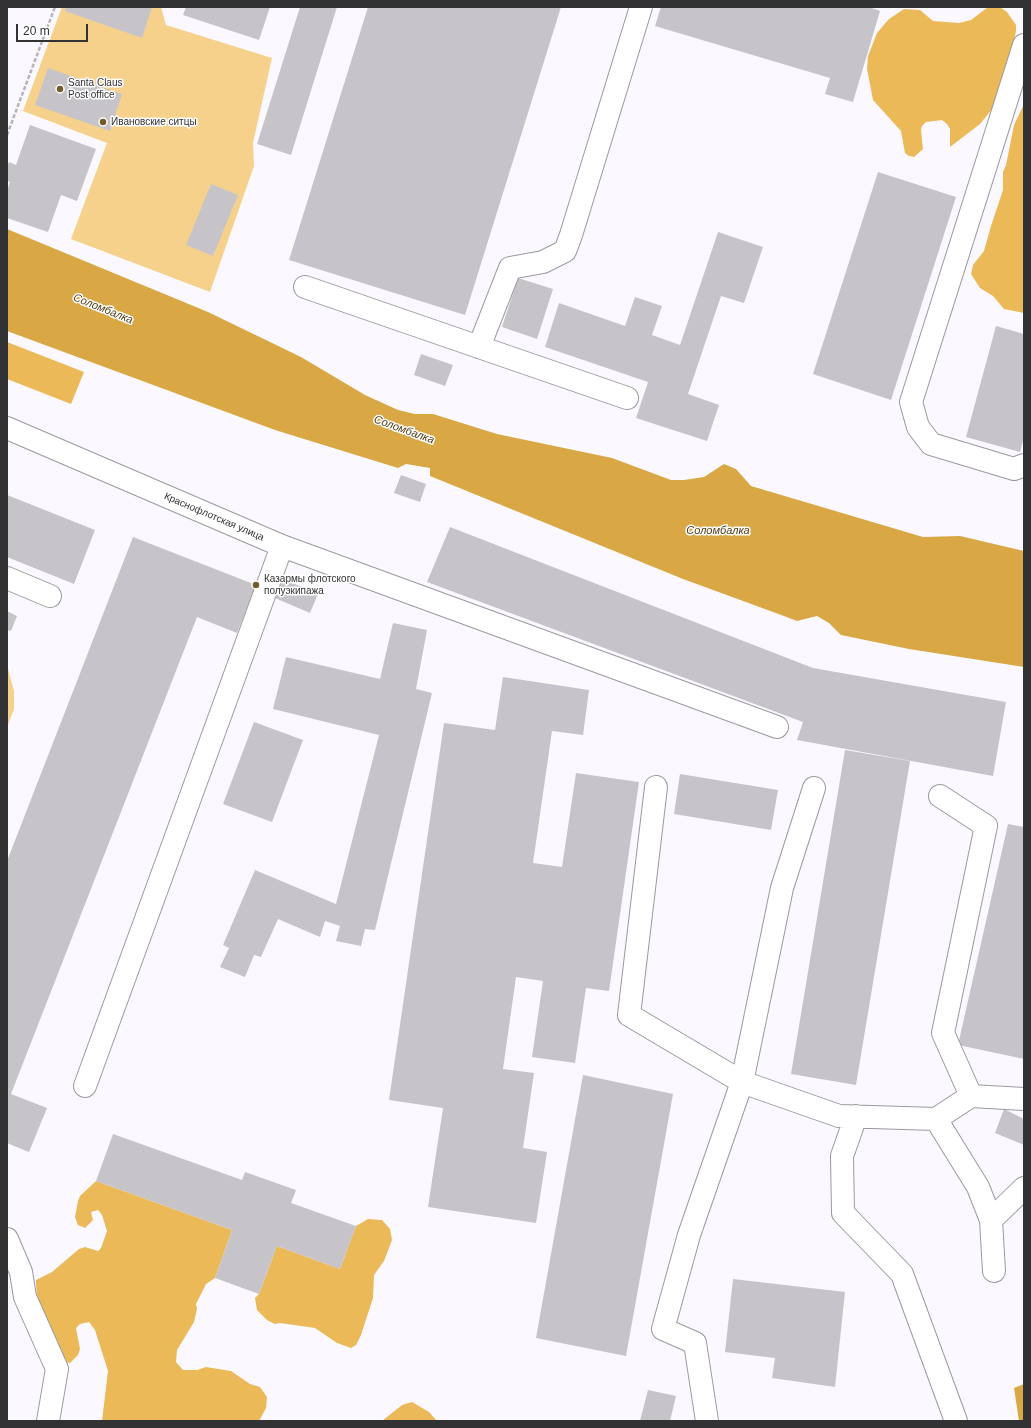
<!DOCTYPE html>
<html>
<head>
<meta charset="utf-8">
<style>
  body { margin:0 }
  #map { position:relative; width:1031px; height:1428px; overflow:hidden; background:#fbf9ff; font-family:Helvetica,sans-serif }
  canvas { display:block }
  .frame { position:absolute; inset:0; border:8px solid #323133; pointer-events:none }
  .scale { position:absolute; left:16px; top:24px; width:72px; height:18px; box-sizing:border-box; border:2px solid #323133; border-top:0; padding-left:5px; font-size:12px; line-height:14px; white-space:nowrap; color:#323133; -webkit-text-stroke:3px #fff; paint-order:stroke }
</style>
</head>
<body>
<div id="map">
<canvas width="1031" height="1428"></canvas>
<div class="frame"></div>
<div class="scale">20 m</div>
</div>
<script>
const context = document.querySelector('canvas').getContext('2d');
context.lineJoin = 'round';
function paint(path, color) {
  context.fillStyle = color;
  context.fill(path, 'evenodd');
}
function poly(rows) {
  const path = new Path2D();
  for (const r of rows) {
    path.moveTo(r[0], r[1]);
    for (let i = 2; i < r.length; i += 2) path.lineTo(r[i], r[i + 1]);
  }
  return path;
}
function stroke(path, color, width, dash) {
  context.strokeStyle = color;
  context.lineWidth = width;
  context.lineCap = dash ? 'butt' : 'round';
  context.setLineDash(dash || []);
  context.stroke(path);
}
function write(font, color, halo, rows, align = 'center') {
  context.font = font + ' Helvetica,sans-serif';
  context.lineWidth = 3;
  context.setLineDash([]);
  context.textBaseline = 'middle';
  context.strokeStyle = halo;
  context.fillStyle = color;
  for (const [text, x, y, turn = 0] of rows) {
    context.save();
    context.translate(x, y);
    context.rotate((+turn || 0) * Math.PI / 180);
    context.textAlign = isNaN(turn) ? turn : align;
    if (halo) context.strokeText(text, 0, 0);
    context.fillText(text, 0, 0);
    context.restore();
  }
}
const green = poly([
  [62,7,161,7,166,25,272,58,253,143,254,166,210,292,71,239,107,143,23,111],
  [7,665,14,691,14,709,7,727]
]);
const forest = poly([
  [988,7,1000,7,1007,12,1016,25,1016,31,1013,46,993,108,980,124,950,147,950,129,947,124,942,120,926,122,922,126,921,130,923,149,914,157,909,156,905,153,901,131,873,100,867,69,868,56,877,33,889,19,904,9,920,10,933,21,959,23,971,20],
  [1024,104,1024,313,1004,309,993,296,980,288,971,274,973,265,984,251,991,226,1003,190,1003,172,1006,165,1014,125],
  [7,342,84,372,71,404,7,379],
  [96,1181,232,1230,215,1278,206,1284,196,1304,197,1309,194,1322,177,1350,176,1362,183,1370,197,1370,206,1367,231,1371,250,1384,260,1387,267,1397,266,1408,259,1421,102,1421,108,1371,95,1330,89,1322,80,1324,76,1328,80,1349,78,1355,70,1363,66,1362,37,1297,36,1284,36,1280,52,1272,79,1249,85,1247,98,1251,101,1248,107,1231,102,1215,98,1210,91,1212,93,1220,85,1228,78,1225,75,1217,78,1201,80,1196],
  [368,1219,382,1220,390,1229,392,1240,384,1261,374,1275,373,1298,361,1335,356,1345,351,1348,337,1343,315,1328,280,1323,275,1324,267,1320,257,1310,255,1298,259,1294,277,1246,340,1269,356,1226],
  [412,1402,429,1412,437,1421,382,1421,402,1405]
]);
const water = poly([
  [7,229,208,312,301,357,365,395,398,410,415,414,433,414,497,434,612,458,671,480,684,480,704,477,724,464,736,469,751,486,923,537,960,536,1024,551,1024,667,909,649,841,635,829,623,817,616,797,621,784,616,683,579,430,476,430,468,406,464,398,468,275,430,7,331],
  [1024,1384,1024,1421,1019,1421,1014,1388]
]);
const building = poly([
  [66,7,152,7,142,38,65,11],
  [186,7,270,7,259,40,183,15],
  [300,7,337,7,291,155,257,144],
  [368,7,561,7,465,315,289,260],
  [661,7,869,7,880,11,853,102,825,94,830,78,655,26],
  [48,68,122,94,110,131,35,105],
  [30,125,96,149,77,201,61,195,48,232,7,218,7,191,10,182,7,181,7,167,9,162,16,165],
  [878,172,956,197,891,400,813,374],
  [211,184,238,195,213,256,186,245],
  [718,232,763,247,744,303,721,296,688,394,719,405,707,441,636,418,648,382,545,347,559,303,625,326,635,297,662,306,652,335,680,345],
  [518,278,553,289,537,339,502,327],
  [996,326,1024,334,1024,437,1020,452,966,437],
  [421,354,453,365,445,386,414,375],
  [401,475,426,484,420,502,394,493],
  [7,495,95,530,74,584,7,557],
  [450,527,813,668,1006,702,993,776,797,740,803,722,427,582],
  [133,537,256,585,237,633,197,617,11,1094,47,1108,29,1152,7,1143,7,861],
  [283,579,318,594,310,613,275,598],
  [7,611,17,616,11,631,7,630],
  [393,623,427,630,416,689,432,693,375,930,365,929,361,946,336,941,340,926,325,921,320,937,278,919,261,957,254,955,245,977,220,967,229,948,223,945,255,870,336,904,379,735,273,709,286,657,380,679],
  [503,677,589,690,583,735,552,731,533,863,562,867,576,773,639,782,609,991,586,988,575,1063,532,1057,543,981,516,977,503,1069,534,1073,523,1148,547,1152,536,1223,428,1207,443,1108,389,1100,444,723,495,730],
  [254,722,303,740,272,822,223,804],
  [845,750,910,761,856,1085,791,1074],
  [680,774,778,790,771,830,674,814],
  [1008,824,1024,827,1024,1059,958,1045],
  [583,1075,673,1094,626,1356,536,1338],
  [1004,1109,1024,1119,1024,1145,995,1133],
  [113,1134,242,1180,245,1172,296,1190,291,1203,356,1226,340,1269,277,1246,259,1294,215,1278,232,1230,96,1181],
  [733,1279,845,1292,835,1387,772,1378,775,1358,725,1352],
  [648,1390,676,1396,670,1421,640,1421]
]);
const path = poly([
  [7,135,55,7]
]);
const minor = poly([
  [1024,45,911,402,918,427,931,444,1014,469,1024,465],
  [305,287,627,398],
  [479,347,510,268,543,262,565,251,571,235,641,7],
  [7,428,282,546,777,727],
  [7,578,50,596],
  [656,787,629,1015,742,1082,689,1235,663,1329,695,1343,707,1421],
  [814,788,782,888,742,1082,839,1116,936,1119,971,1096,1024,1099],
  [940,796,986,826,943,1033,971,1096],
  [85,1086,282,546],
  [856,1116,842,1156,843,1213,902,1274,956,1421],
  [936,1119,978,1187,991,1220,994,1271],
  [991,1220,1024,1188],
  [7,1239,21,1272,25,1297,57,1369,48,1421]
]);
const markers = [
  [60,89,4,"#745b2c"],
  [103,122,4,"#745b2c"],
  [256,585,4,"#745b2c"]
];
const poiNames = [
  ["Santa Claus",68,83],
  ["Post office",68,95],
  ["Ивановские ситцы",111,122],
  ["Казармы флотского",264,579],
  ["полуэкипажа",264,591]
];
const streetNames = [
  ["Краснофлотская улица",214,517,23]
];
const waterNames = [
  ["Соломбалка",103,309,22],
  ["Соломбалка",404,430,20],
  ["Соломбалка",718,531]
];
paint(green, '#f6d18c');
paint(forest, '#ebb957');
paint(water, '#d9a844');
paint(building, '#c6c4c9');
stroke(minor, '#9b999e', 24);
stroke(path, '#b6b4b9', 2.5, [4, 2]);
stroke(minor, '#fff', 22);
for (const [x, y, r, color] of markers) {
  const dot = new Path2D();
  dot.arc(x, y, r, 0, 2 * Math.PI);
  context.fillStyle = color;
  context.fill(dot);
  stroke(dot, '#fff', 1.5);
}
write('10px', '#323133', '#fff', poiNames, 'left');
write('10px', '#323133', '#fff', streetNames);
write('italic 11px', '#523d14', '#fff', waterNames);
</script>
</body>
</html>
